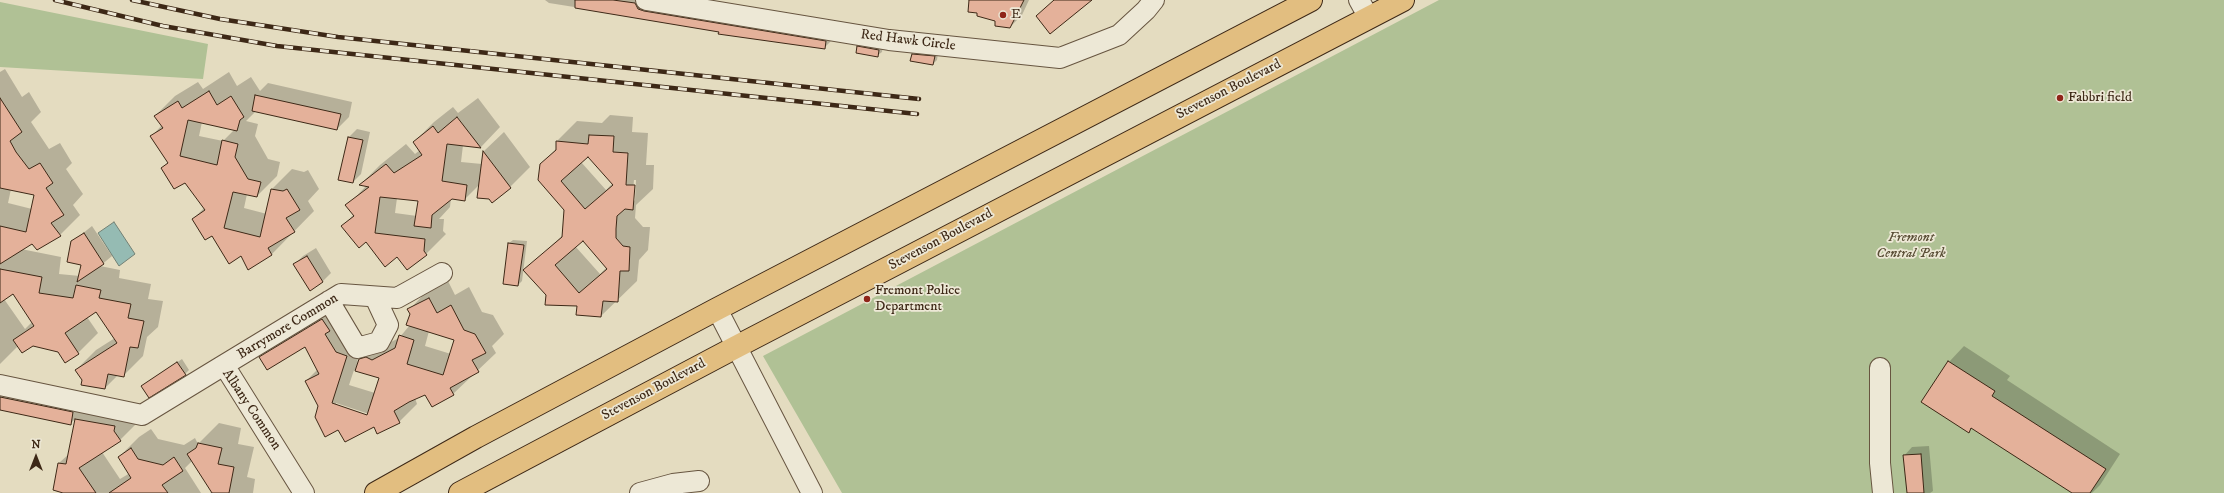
<!DOCTYPE html>
<html>
<head>
<meta charset="utf-8">
<style>
  body { margin:0 }
  #map { position:relative; width:2224px; height:493px; overflow:hidden; background:#e4dcc0; font-family:"IM FELL DW Pica",serif }
  canvas { display:block }
  .north { position:absolute; left:16px; top:437px; width:40px; height:40px; -webkit-text-stroke:3px #ede8d6; paint-order:stroke; rotate:0deg; font-size:11px; font-weight:700; line-height:16px; text-align:center; color:#3d2816 }
  .north::after { content:''; display:block; margin:auto; width:14px; height:18px; background:#3d2816; clip-path:polygon(50% 0,100% 100%,50% 72%,0 100%) }
</style>
</head>
<body>
<div id="map">
<canvas width="2224" height="493"></canvas>
<div class="north">N</div>
</div>
<script>
const context = document.querySelector('canvas').getContext('2d');
context.lineJoin = 'round';
function paint(path, color) {
  context.fillStyle = color;
  context.fill(path, 'evenodd');
}
function poly(rows) {
  const path = new Path2D();
  for (const r of rows) {
    path.moveTo(r[0], r[1]);
    for (let i = 2; i < r.length; i += 2) path.lineTo(r[i], r[i + 1]);
  }
  return path;
}
function stroke(path, color, width, dash) {
  context.strokeStyle = color;
  context.lineWidth = width;
  context.lineCap = dash ? 'butt' : 'round';
  context.setLineDash(dash || []);
  context.stroke(path);
}
function write(font, color, halo, rows, align = 'center') {
  context.font = font + ' "IM FELL DW Pica",serif';
  context.lineWidth = 3.5;
  context.setLineDash([]);
  context.textBaseline = 'middle';
  context.strokeStyle = halo;
  context.fillStyle = color;
  for (const [text, x, y, turn = 0] of rows) {
    context.save();
    context.translate(x, y);
    context.rotate((+turn || 0) * Math.PI / 180);
    context.textAlign = isNaN(turn) ? turn : align;
    if (halo) context.strokeText(text, 0, 0);
    context.fillText(text, 0, 0);
    context.restore();
  }
}
const green = poly([
  [1439,0,2224,0,2224,493,842,493,763,356],
  [0,2,208,44,203,79,0,67]
]);
const water = poly([
  [114,222,135,254,119,266,98,233,114,222]
]);
const shadow = poly([
  [545,0,649,0,834,38,825,47,771,39,769,41,720,33,720,31,656,20,549,3],
  [1029,0,1022,15,1010,27,979,12,970,1,965,1],
  [862,43,883,46,882,52,878,55,858,47],
  [917,51,938,53,937,60,933,64,913,54],
  [5,69,22,97,29,92,41,112,31,122,49,149,60,143,72,163,66,169,83,194,73,205,80,215,60,235,32,242,21,249,61,257,59,274,80,276,83,265,72,242,92,226,112,256,100,266,120,270,119,278,151,284,148,299,163,301,158,327,147,337,143,356,123,376,118,375,105,388,83,380,76,370,96,350,115,338,97,311,87,317,98,333,78,353,33,345,18,346,0,364,0,72],
  [11,189,35,195,32,209,8,203],
  [13,293,32,322,25,329,4,299],
  [229,72,237,86,251,77,260,91,268,83,352,102,349,117,337,129,256,111,246,121,258,124,255,136,268,159,280,162,277,176,257,196,247,194,244,208,267,214,272,189,292,169,304,172,308,170,319,189,308,201,314,211,272,254,249,268,241,255,193,219,204,208,185,182,162,168,168,162,152,136,162,125,155,116,175,96,198,82,203,89],
  [202,122,234,130,223,141,199,136],
  [478,98,500,127,481,147,463,145,461,162,482,164,484,151,504,132,530,167,510,187,492,202,480,184,464,200,451,198,450,207,439,219,444,219,443,231,446,234,426,254,397,255,366,241,343,226,354,214,347,206,367,185,361,184,380,165,406,144,415,154,420,150,414,142,434,122,453,107,458,113],
  [397,198,419,200,417,216,395,213],
  [610,115,633,117,632,132,648,133,646,165,654,165,653,189,636,205,635,218,643,227,650,227,648,250,639,260,637,281,601,316,578,305,547,295,525,270,564,234,565,210,541,164,557,148,557,141,577,121,602,123],
  [589,156,613,183,606,190,581,162],
  [634,180,636,180,635,200,632,203],
  [583,240,607,267,600,274,575,246],
  [357,129,370,132,361,174,353,182,349,137],
  [513,240,527,241,522,281,518,285,509,243],
  [316,248,331,273,323,281,310,289,295,264,303,256],
  [448,281,455,295,469,287,482,312,493,315,504,334,492,346,496,353,453,394,426,394,415,398,417,404,399,422,338,428,319,406,306,381,318,369,305,345,260,357,279,339,341,301,348,312,343,316,354,334,365,338,357,362,378,341,385,340,391,342,399,338,410,325,411,314,409,310,427,291],
  [429,331,455,339,451,354,425,346],
  [354,370,380,378,375,393,349,385],
  [336,403,372,415,371,417,336,406],
  [1964,346,2010,376,2007,380,2120,454,2100,485,2092,493,2074,493,1972,428,1968,431,1949,362],
  [182,359,189,370,185,374,142,386],
  [0,381,85,400,82,413,96,399,140,420,120,440,102,452,120,479,130,473,119,457,139,437,151,429,158,439,184,445,195,438,198,444,219,423,241,428,238,444,254,447,247,477,255,479,253,493,210,493,212,491,192,461,185,468,201,493,69,493,59,463,70,453,76,418,70,424,0,409],
  [1929,446,1933,491,1930,493,1908,493,1904,456,1912,447]
]);
const building = poly([
  [575,0,613,0,635,3,638,9,644,11,826,41,825,49,718,34,719,32,575,8,575,0],
  [969,0,1024,0,1010,28,995,26,995,21,977,16,977,13,968,12,969,0],
  [1054,0,1092,0,1050,34,1036,16,1054,0],
  [857,46,879,50,878,57,856,53,857,46],
  [912,54,935,56,933,65,910,61,912,54],
  [209,91,217,105,231,96,244,117,240,120,237,131,188,120,180,156,217,165,222,140,238,144,235,157,248,179,261,182,257,197,233,192,224,228,260,237,271,189,283,191,287,189,300,210,286,218,295,232,268,248,272,255,248,270,241,256,229,264,212,236,205,240,192,219,205,210,185,183,174,189,161,168,168,163,150,136,163,128,154,116,178,101,182,108,209,91],
  [255,95,341,114,337,130,252,111,255,95],
  [0,98,22,132,10,141,16,152,29,169,40,163,53,183,46,188,64,215,51,223,61,236,37,250,32,244,0,264,0,226,26,232,34,195,0,188,0,98],
  [457,117,481,148,447,144,442,181,467,185,465,201,452,199,432,215,431,228,414,226,418,201,380,197,375,233,425,239,424,251,427,255,407,270,397,257,385,267,366,242,359,248,341,226,354,216,345,205,369,187,359,185,386,164,394,173,422,155,413,142,433,126,438,133,457,117],
  [589,135,614,136,613,152,628,153,626,185,635,185,633,210,625,209,617,216,616,229,616,238,623,246,630,247,629,271,620,271,618,302,603,301,601,317,576,315,577,306,545,305,546,295,523,270,562,237,564,210,538,180,540,164,556,150,556,141,588,144,589,135],
  [588,157,613,185,585,209,561,181,588,157],
  [583,241,607,269,579,293,555,265,583,241],
  [348,137,363,140,353,183,338,180,348,137],
  [483,151,511,188,492,203,489,199,477,198,483,151],
  [84,233,104,264,77,282,81,265,67,262,71,241,84,233],
  [508,243,524,245,518,286,503,284,508,243],
  [307,256,323,282,310,291,293,264,307,256],
  [0,269,42,277,39,293,73,298,76,285,101,290,99,298,131,304,128,318,144,321,138,348,130,347,124,377,108,374,105,389,81,385,82,380,75,370,117,343,96,312,65,333,79,354,65,363,58,352,33,346,22,353,13,340,34,326,13,294,0,303,0,269],
  [429,298,437,313,451,305,464,330,475,334,486,353,472,360,479,372,450,388,454,395,432,407,425,395,409,402,394,411,400,423,377,434,374,427,345,442,338,430,325,437,315,417,318,406,305,381,319,374,305,347,267,370,259,357,322,319,330,331,325,334,336,352,347,356,332,403,367,415,379,378,355,371,359,359,366,357,372,360,395,348,399,335,414,340,407,364,443,375,454,340,406,325,410,314,407,309,429,298],
  [1948,361,1995,391,1992,396,2106,469,2090,493,2072,493,1971,428,1969,433,1921,402,1948,361],
  [177,362,186,375,149,398,141,386,177,362],
  [0,397,73,412,71,425,0,410,0,397],
  [75,419,115,426,114,431,121,441,79,468,96,493,63,493,53,490,58,463,66,464,75,419],
  [198,443,222,448,218,464,234,467,229,493,212,493,187,454,196,448,198,443],
  [131,448,138,459,163,465,174,457,183,471,162,485,168,493,109,493,131,478,118,457,131,448],
  [1921,454,1924,493,1907,493,1903,455,1921,454]
]);
const minor = poly([
  [646,0,889,40,1060,58,1119,35,1146,10,1154,0],
  [1359,0,1369,18],
  [329,301,357,348,379,342,388,325,375,297],
  [717,309,812,493],
  [224,365,341,294,397,298,442,273],
  [1880,368,1880,463,1883,493],
  [0,385,142,415,224,365,304,493],
  [640,493,673,484,699,481]
]);
const major = poly([
  [376,493,476,437,717,309,1311,0],
  [460,493,736,347,1403,0]
]);
const rail = poly([
  [55,0,163,26,277,46,917,114],
  [132,0,220,19,338,37,919,99]
]);
const markers = [
  [1003,15,4,"#8f2418"],
  [2060,98,4,"#8f2418"],
  [867,299,4,"#8f2418"]
];
const poiNames = [
  ["E",1011,15],
  ["Fabbri field",2068,98],
  ["Fremont Police",875,291],
  ["Department",875,307]
];
const streetNames = [
  ["Red Hawk Circle",908,41,7],
  ["Stevenson Boulevard",1229,90,-27],
  ["Stevenson Boulevard",941,240,-28],
  ["Barrymore Common",288,327,-31],
  ["Stevenson Boulevard",654,390,-28],
  ["Albany Common",251,410,56]
];
const parkNames = [
  ["Fremont",1911,238],
  ["Central Park",1911,254]
];
paint(green, '#b0c195');
paint(water, '#95bbb3');
stroke(water, '#728074', 1);
paint(shadow, '#0003');
paint(building, '#e4b19a');
stroke(building, '#3d2816', 1);
stroke(minor, '#675540', 22);
stroke(major, '#3d2816', 24);
stroke(minor, '#ede8d6', 20);
stroke(major, '#e2be80', 22);
stroke(rail, '#3d2816', 4.5);
stroke(rail, '#ede8d6', 3, [9]);
for (const [x, y, r, color] of markers) {
  const dot = new Path2D();
  dot.arc(x, y, r, 0, 2 * Math.PI);
  context.fillStyle = color;
  context.fill(dot);
  stroke(dot, '#ede8d6', 1.5);
}
write('14px', '#3d2816', '#ede8d6', poiNames, 'left');
write('14px', '#3d2816', '#ede8d6', streetNames);
write('italic 14px', '#5a4e36', '#ede8d6', parkNames);
</script>
</body>
</html>
